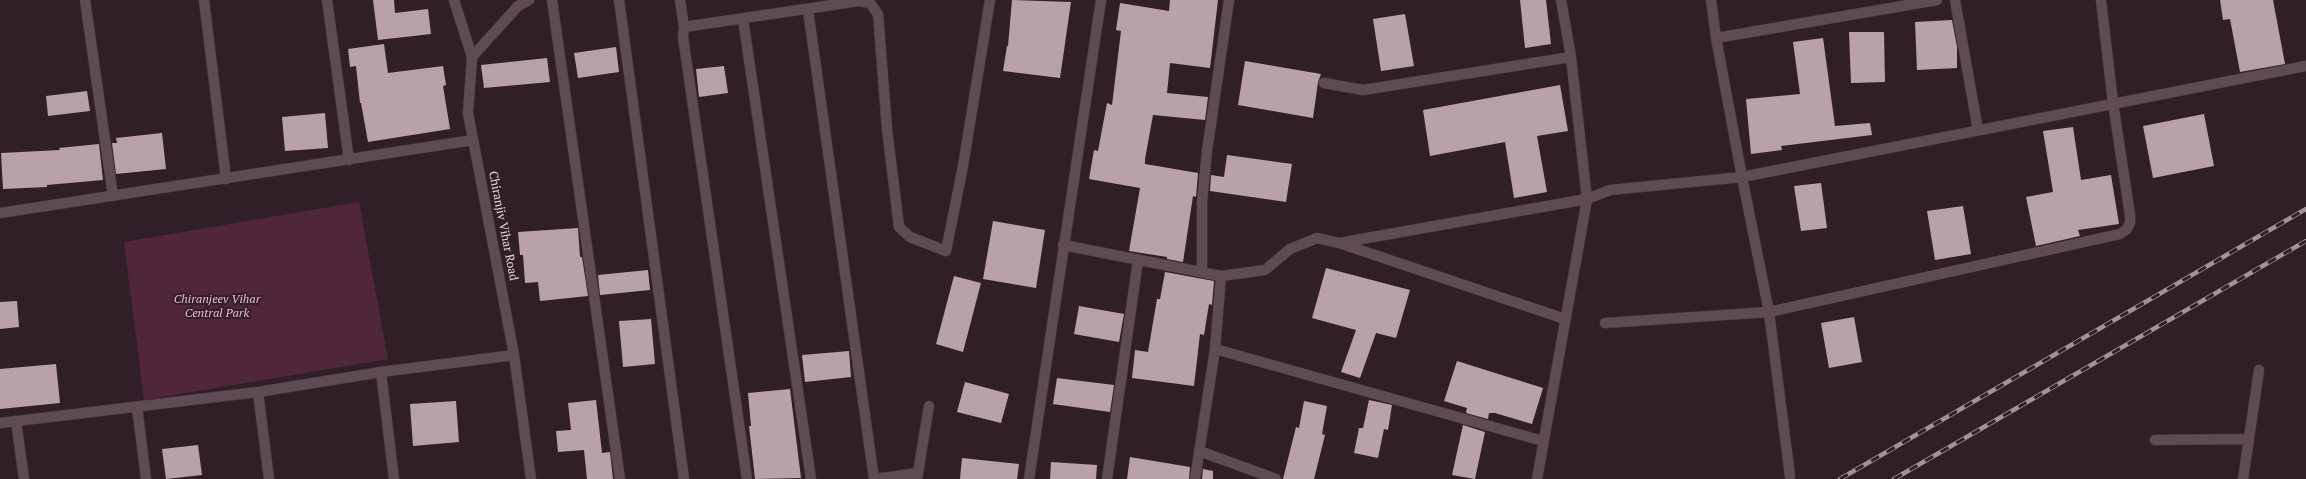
<!DOCTYPE html>
<html>
<head>
<meta charset="utf-8">
<style>
  body { margin:0 }
  canvas { display:block; background:#311f27 }
</style>
</head>
<body>
<canvas width="2306" height="479"></canvas>
<script>
const context = document.querySelector('canvas').getContext('2d');
context.lineJoin = 'round';
function paint(path, color) {
  context.fillStyle = color;
  context.fill(path, 'evenodd');
}
function poly(rows) {
  const path = new Path2D();
  for (const r of rows) {
    path.moveTo(r[0], r[1]);
    for (let i = 2; i < r.length; i += 2) path.lineTo(r[i], r[i + 1]);
  }
  return path;
}
function stroke(path, color, width, dash) {
  context.strokeStyle = color;
  context.lineWidth = width;
  context.lineCap = dash ? 'butt' : 'round';
  context.setLineDash(dash || []);
  context.stroke(path);
}
function write(font, color, halo, rows, align = 'center') {
  context.font = font + ' "PT Serif",serif';
  context.lineWidth = 4;
  context.setLineDash([]);
  context.textBaseline = 'middle';
  context.strokeStyle = halo;
  context.fillStyle = color;
  for (const [text, x, y, turn = 0] of rows) {
    context.save();
    context.translate(x, y);
    context.rotate((+turn || 0) * Math.PI / 180);
    context.textAlign = isNaN(turn) ? turn : align;
    if (halo) context.strokeText(text, 0, 0);
    context.fillText(text, 0, 0);
    context.restore();
  }
}
const green = poly([
  [359,202,388,359,144,400,124,242]
]);
const building = poly([
  [373,0,394,0,395,13,428,9,431,34,378,40],
  [1012,0,1071,2,1060,78,1003,71,1007,46,1008,46],
  [1170,0,1218,0,1210,68,1170,63,1167,93,1208,97,1205,120,1153,115,1145,159,1145,164,1198,173,1196,197,1193,196,1183,262,1167,259,1167,257,1129,251,1140,188,1089,179,1094,150,1098,151,1107,103,1112,105,1121,31,1116,30,1120,3,1169,11],
  [1520,0,1546,0,1551,44,1525,48],
  [2220,0,2273,0,2285,64,2240,72,2230,19,2223,20],
  [1405,14,1414,66,1381,71,1373,19],
  [1952,20,1957,47,1957,68,1917,70,1915,22],
  [1849,32,1884,32,1885,82,1851,83],
  [1823,38,1835,126,1870,123,1872,135,1781,146,1782,150,1751,154,1746,99,1800,94,1793,42],
  [384,44,388,73,443,66,446,85,443,86,450,129,368,142,361,103,360,103,356,66,350,67,348,49],
  [616,47,619,72,578,78,574,53],
  [547,58,550,82,484,88,481,65],
  [1245,61,1321,74,1318,82,1313,118,1238,105],
  [724,66,728,93,699,97,696,69],
  [1560,85,1568,131,1537,136,1547,192,1514,198,1505,142,1430,156,1423,110],
  [87,91,90,111,48,116,46,96],
  [325,113,328,148,285,151,282,117],
  [2204,114,2214,166,2153,178,2143,126],
  [2073,127,2081,180,2111,175,2119,224,2078,230,2080,236,2036,246,2026,197,2053,192,2043,131],
  [162,133,166,169,116,174,112,143,117,143,116,138],
  [99,144,103,180,47,185,47,187,3,189,1,153,60,150,59,148],
  [1227,155,1292,164,1286,202,1210,191,1211,175,1224,177],
  [1821,183,1827,228,1801,231,1794,186],
  [1963,206,1971,254,1935,260,1927,211],
  [993,221,1045,230,1036,288,983,279],
  [578,228,580,257,582,257,588,296,540,301,538,282,525,283,523,255,520,255,518,232],
  [1326,268,1410,290,1396,338,1376,333,1360,378,1341,372,1356,330,1312,318],
  [648,270,650,290,600,295,598,275],
  [1165,272,1214,281,1212,305,1209,304,1204,335,1200,334,1194,386,1132,378,1135,350,1148,352,1157,299,1160,299],
  [954,276,981,283,963,352,936,344],
  [17,301,19,327,0,329,0,302],
  [1079,306,1124,314,1119,342,1074,334],
  [1854,317,1862,362,1829,368,1821,323],
  [651,319,655,364,623,367,619,321],
  [849,351,851,377,805,382,802,355],
  [1457,361,1543,388,1532,424,1495,413,1489,413,1488,419,1466,413,1467,408,1444,401],
  [56,364,60,403,0,409,0,369],
  [1057,378,1114,385,1110,412,1053,404],
  [965,382,1009,394,1001,423,957,412],
  [790,389,801,478,755,479,749,426,751,426,748,393],
  [596,400,602,453,610,452,613,479,587,479,584,450,558,452,556,431,571,430,568,403],
  [1369,400,1392,405,1388,430,1384,429,1378,458,1354,453,1359,428,1363,428],
  [456,401,459,442,413,446,410,404],
  [1304,401,1327,406,1322,434,1325,435,1314,479,1283,479,1296,427,1299,428],
  [1463,425,1485,432,1475,479,1452,475],
  [198,445,202,475,166,479,162,449],
  [1130,457,1190,467,1189,479,1127,479],
  [962,458,1019,464,1017,479,960,479],
  [1051,462,1097,465,1096,479,1050,479],
  [1203,469,1213,471,1213,479,1202,479]
]);
const minor = poly([
  [85,0,113,196],
  [204,0,226,179],
  [327,0,349,160],
  [454,0,472,57],
  [529,0,518,6,472,57,468,113,514,355,531,479],
  [552,0,620,479],
  [619,0,684,479],
  [680,0,684,27,683,37,747,479],
  [1561,0,1571,57,1587,199,1610,190,1742,177,2306,66],
  [1711,0,1716,38,1742,177,1769,312,1790,476],
  [1955,0,1978,130],
  [808,10,874,479],
  [743,19,811,479],
  [684,27,859,1,870,3,878,14,887,129,899,227,910,237,946,251,963,166,990,0],
  [1716,38,1937,0],
  [1324,83,1363,90,1571,57],
  [0,213,473,140],
  [1339,243,1587,199,1537,479],
  [1063,245,1221,276,1265,270,1290,249,1317,238,1339,243,1565,319],
  [1202,272,1202,202,1207,151,1229,0],
  [1605,323,1769,312,2120,234,2127,229,2130,223,2130,215,2113,103,2101,0],
  [1215,349,1543,441],
  [381,372,394,479],
  [258,392,269,479],
  [137,407,146,479],
  [16,421,24,479],
  [0,423,258,392,381,372,514,355],
  [2155,440,2249,439],
  [1199,451,1276,479],
  [875,479,918,473],
  [917,479,929,406],
  [1029,479,1101,0],
  [1107,479,1138,260],
  [1195,479,1215,349,1221,276],
  [2243,479,2259,370]
]);
const rail = poly([
  [1840,479,2306,209],
  [1894,479,2306,241]
]);
const streetNames = [
  ["Chiranjiv Vihar Road",503,226,79]
];
const parkNames = [
  ["Chiranjeev Vihar",217,300],
  ["Central Park",217,314]
];
paint(green, '#50263a');
paint(building, '#b8a1ab');
stroke(minor, '#493b41', 11);
stroke(minor, '#5f4b53', 10);
stroke(rail, '#a19398', 4.5);
stroke(rail, '#311f27', 3, [9]);
write('12px', '#e5d9dd', '#311f27', streetNames);
write('italic 12px', '#f6b8d2', '#311f27', parkNames);
</script>
</body>
</html>
